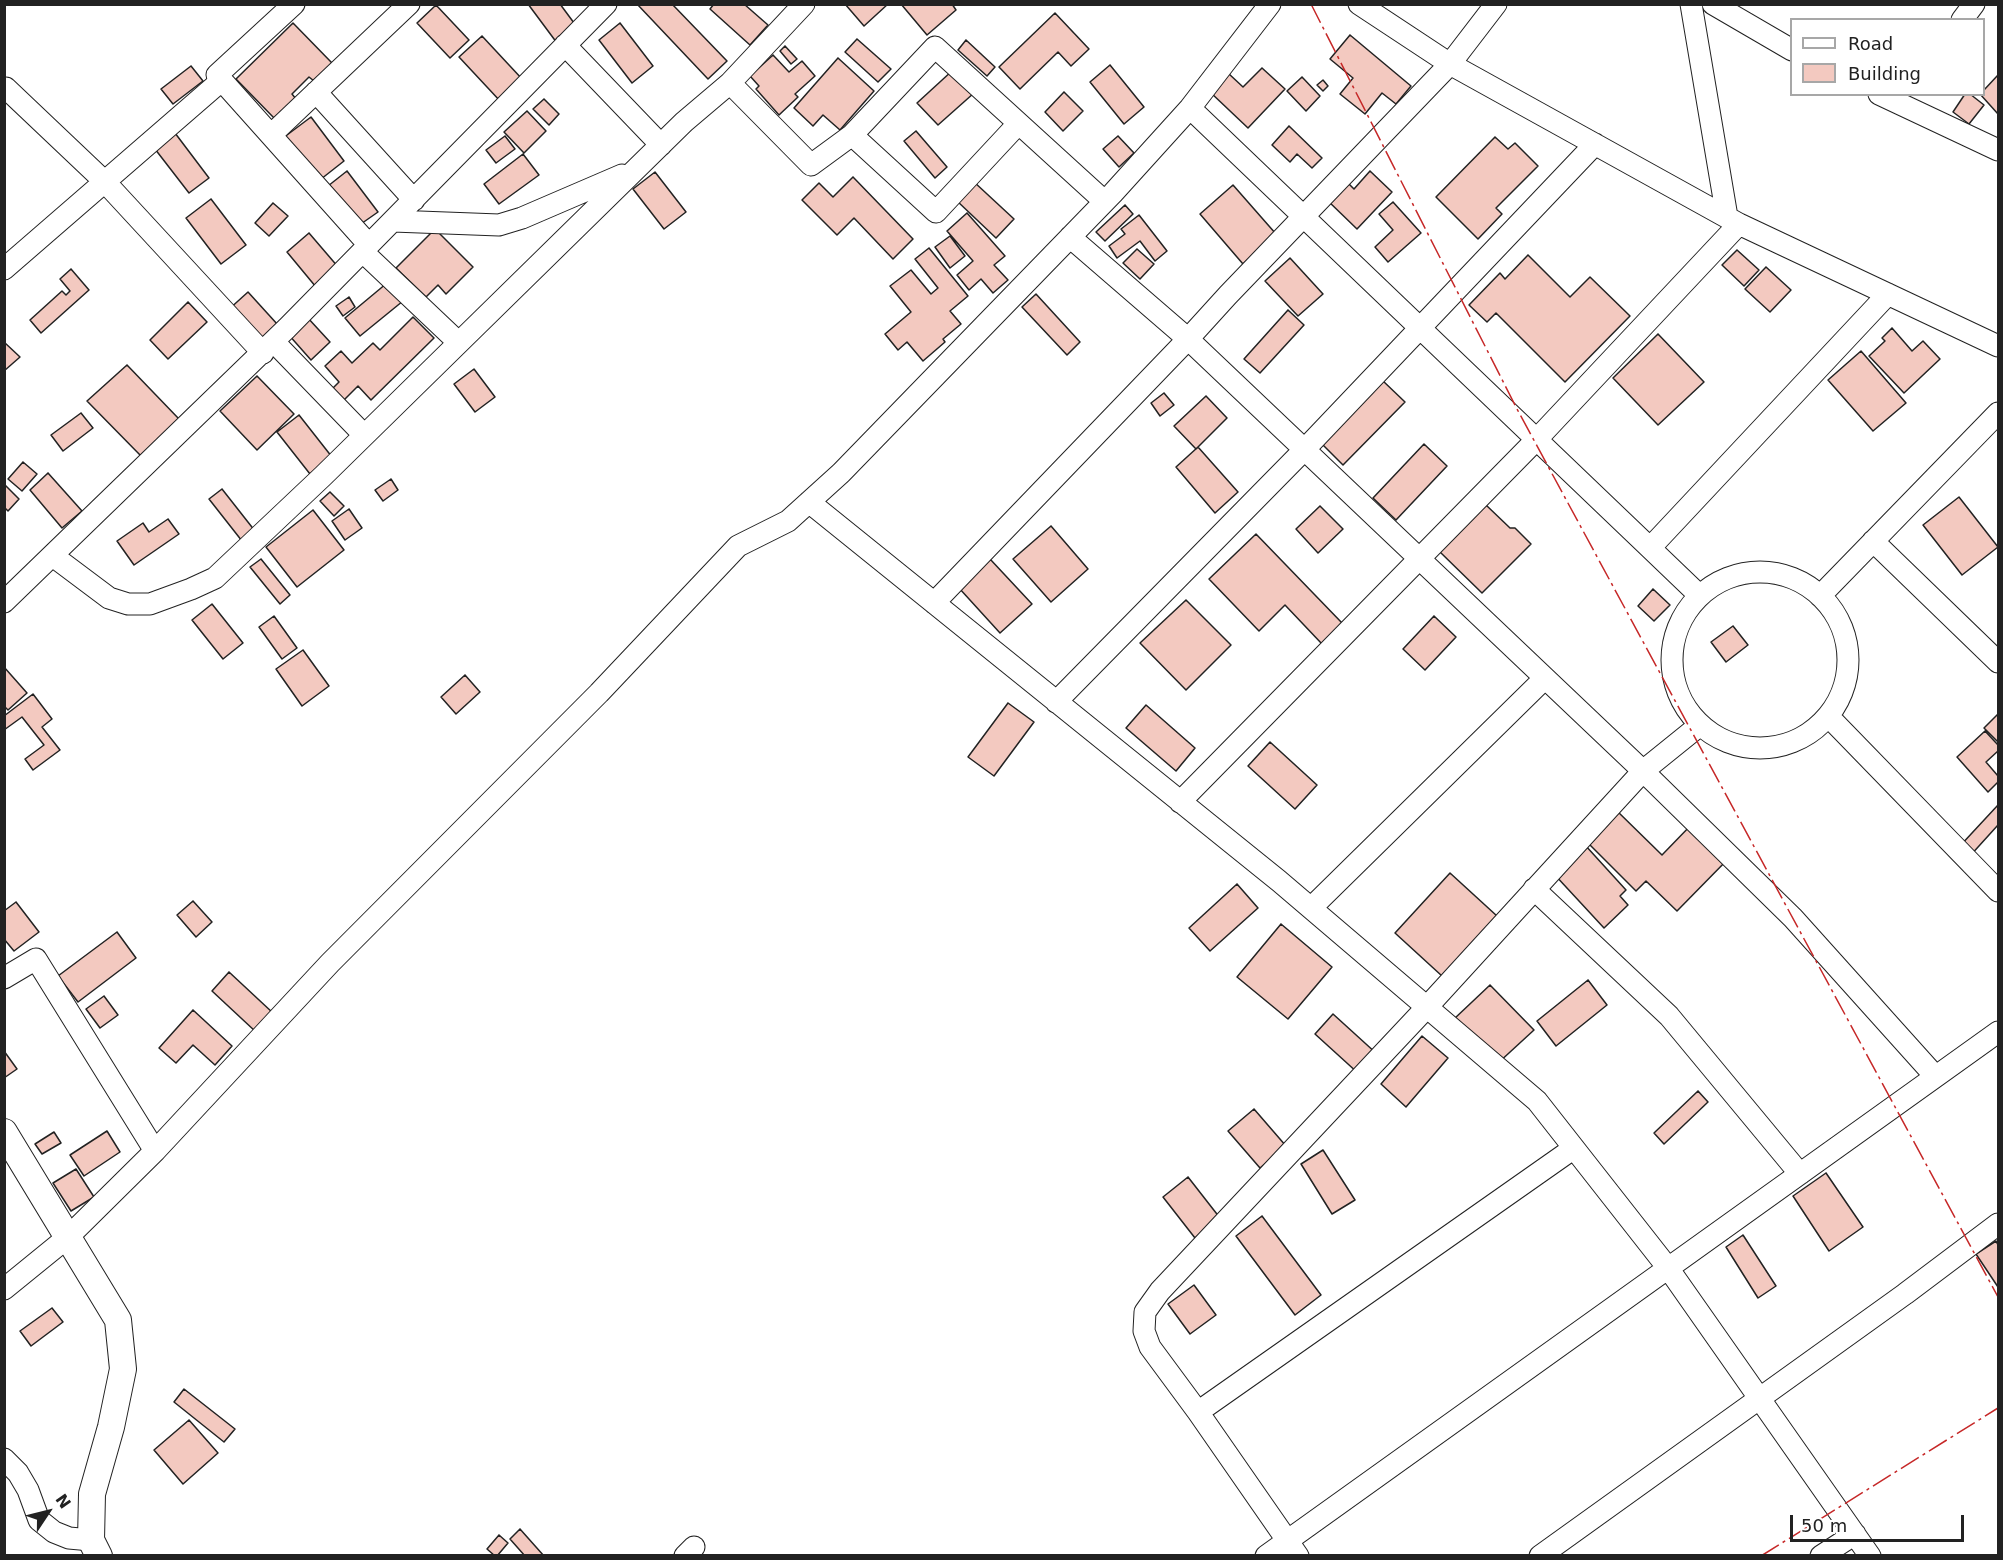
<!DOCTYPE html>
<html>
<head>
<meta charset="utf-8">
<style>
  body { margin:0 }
  #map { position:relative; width:2003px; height:1560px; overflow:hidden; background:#fff; font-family:"DejaVu Sans",sans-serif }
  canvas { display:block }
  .frame { position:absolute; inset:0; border:6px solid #222; pointer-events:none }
  .legend { position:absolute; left:1790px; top:18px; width:195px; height:78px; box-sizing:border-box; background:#fff; border:2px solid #a7a7a7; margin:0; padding:8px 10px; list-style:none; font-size:18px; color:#222 }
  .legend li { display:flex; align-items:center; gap:12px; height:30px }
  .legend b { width:30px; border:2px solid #a7a7a7 }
  .north { position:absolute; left:18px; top:1482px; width:60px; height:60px; -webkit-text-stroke:4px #fff; paint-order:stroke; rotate:55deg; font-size:16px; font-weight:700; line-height:24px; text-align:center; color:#222 }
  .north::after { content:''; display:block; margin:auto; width:21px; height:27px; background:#222; clip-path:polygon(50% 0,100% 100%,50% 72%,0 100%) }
  .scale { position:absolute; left:1790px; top:1515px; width:174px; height:27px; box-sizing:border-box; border:3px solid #222; border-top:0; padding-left:8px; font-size:18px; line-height:21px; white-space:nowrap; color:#222; -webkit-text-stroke:4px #fff; paint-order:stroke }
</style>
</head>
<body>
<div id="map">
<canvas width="2003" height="1560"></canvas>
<div class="frame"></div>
<ul class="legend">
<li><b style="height:8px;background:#fff"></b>Road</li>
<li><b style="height:16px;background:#f3c9c0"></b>Building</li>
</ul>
<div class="north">N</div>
<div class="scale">50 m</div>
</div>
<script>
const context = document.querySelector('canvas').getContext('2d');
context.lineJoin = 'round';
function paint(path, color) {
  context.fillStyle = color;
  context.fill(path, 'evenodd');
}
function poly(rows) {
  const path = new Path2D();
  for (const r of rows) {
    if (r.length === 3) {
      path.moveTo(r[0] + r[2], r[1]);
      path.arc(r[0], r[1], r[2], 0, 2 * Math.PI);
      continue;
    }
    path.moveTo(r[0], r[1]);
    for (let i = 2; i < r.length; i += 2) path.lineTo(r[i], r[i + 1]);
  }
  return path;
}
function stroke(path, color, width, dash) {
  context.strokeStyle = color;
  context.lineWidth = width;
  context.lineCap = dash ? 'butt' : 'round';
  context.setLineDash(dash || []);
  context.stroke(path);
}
const building = poly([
  [528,4,560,4,577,27,557,43,528,4],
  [637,4,672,4,727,61,708,79,637,4],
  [714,4,744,4,768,25,750,45,710,9,714,4],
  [845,4,888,4,864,26,845,4],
  [901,4,952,4,956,10,927,35,901,4],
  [436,5,469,40,450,58,417,23,436,5],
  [1055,13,1089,49,1071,66,1058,52,1020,89,999,67,1055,13],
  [293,23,332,63,314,81,309,77,292,94,296,99,275,119,236,79,293,23],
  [620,23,653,66,632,83,599,40,620,23],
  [1350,35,1411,86,1396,104,1382,93,1365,114,1340,94,1353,78,1330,59,1350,35],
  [482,36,523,80,501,102,459,57,482,36],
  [857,39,891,69,878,82,845,52,857,39],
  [966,40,995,67,987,76,958,50,966,40],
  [785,46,797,59,791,64,780,51,785,46],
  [773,55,789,72,802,61,815,76,795,94,798,97,779,115,756,89,759,86,750,76,773,55],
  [838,58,874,91,840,130,823,115,813,126,794,108,838,58],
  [1110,65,1144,107,1124,124,1090,82,1110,65],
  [191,66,203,81,173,104,161,89,191,66],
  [1262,68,1285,89,1248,128,1210,92,1228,73,1243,87,1262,68],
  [953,70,974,93,938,125,917,103,953,70],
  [1998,75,1998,114,1980,94,1984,94,1984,90,1998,75],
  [1302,77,1320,96,1306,111,1287,91,1302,77],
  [1323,80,1328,86,1323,91,1317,85,1323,80],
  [1064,92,1083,111,1063,131,1045,112,1064,92],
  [1965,94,1970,94,1984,105,1969,124,1953,112,1965,94],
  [544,99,559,114,549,125,533,109,544,99],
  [527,111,546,131,524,153,504,132,527,111],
  [311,117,344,161,316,183,283,138,311,117],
  [1289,126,1322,158,1312,168,1297,154,1290,162,1272,145,1289,126],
  [916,131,947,167,935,178,904,141,916,131],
  [175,133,209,178,189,193,155,149,175,133],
  [505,136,515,149,496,163,486,150,505,136],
  [1118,136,1134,153,1119,167,1103,149,1118,136],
  [1495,137,1508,149,1515,143,1538,166,1496,208,1502,214,1478,239,1436,197,1495,137],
  [523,154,539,175,499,204,484,184,523,154],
  [347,171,378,212,358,226,328,186,347,171],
  [1370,171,1392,192,1357,229,1326,199,1344,179,1354,189,1370,171],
  [655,172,686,212,664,229,633,189,655,172],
  [853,177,913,239,893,259,854,218,837,235,802,200,819,183,833,197,853,177],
  [973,181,1014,219,996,238,956,200,973,181],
  [1233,185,1276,234,1243,264,1200,214,1233,185],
  [211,199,246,245,221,264,186,218,211,199],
  [1393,202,1421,233,1388,262,1375,247,1393,230,1379,214,1393,202],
  [273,203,288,216,269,236,255,223,273,203],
  [1125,205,1133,214,1105,241,1096,232,1125,205],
  [967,213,1005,256,994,265,1008,280,993,293,981,279,969,290,957,275,973,261,947,231,967,213],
  [1139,215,1167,251,1155,261,1140,241,1117,258,1109,246,1125,234,1121,229,1139,215],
  [435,229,473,267,446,294,438,285,426,297,396,268,435,229],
  [309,233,339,268,316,287,287,252,309,233],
  [950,236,965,256,950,268,935,247,950,236],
  [929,248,968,296,950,311,961,324,943,339,945,342,923,361,907,342,898,350,885,334,911,312,890,286,911,270,931,294,938,288,915,259,929,248],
  [1137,249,1154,264,1140,279,1123,263,1137,249],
  [1737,250,1759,270,1744,286,1722,265,1737,250],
  [1528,255,1570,297,1590,277,1630,316,1565,382,1496,313,1487,322,1469,305,1500,273,1505,279,1528,255],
  [1290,258,1323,294,1298,316,1265,281,1290,258],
  [1766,267,1791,290,1770,312,1745,289,1766,267],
  [71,269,89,290,41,333,30,320,62,291,66,295,70,291,60,279,71,269],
  [387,283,403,301,360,336,345,318,387,283],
  [248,292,278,325,257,345,227,311,248,292],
  [1036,294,1080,342,1067,355,1022,307,1036,294],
  [349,297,355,307,343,316,336,306,349,297],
  [188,302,207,322,168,359,150,340,188,302],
  [1288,310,1304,325,1260,373,1244,359,1288,310],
  [307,317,330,342,311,360,288,334,307,317],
  [413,317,434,338,371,400,358,386,340,404,329,392,339,382,325,366,341,351,352,363,373,343,380,350,413,317],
  [1892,328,1912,351,1923,341,1940,359,1904,393,1869,356,1885,341,1882,338,1892,328],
  [1658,334,1704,382,1658,425,1613,378,1658,334],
  [4,342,20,357,4,371,4,342],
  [1861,351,1906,403,1873,431,1828,380,1861,351],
  [127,365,179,419,141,456,87,401,127,365],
  [474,369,495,397,475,412,454,384,474,369],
  [257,376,294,414,257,450,220,411,257,376],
  [1382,380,1405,402,1343,465,1320,442,1382,380],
  [1164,393,1174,405,1160,416,1151,403,1164,393],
  [1206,396,1227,418,1196,449,1174,426,1206,396],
  [81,413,93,428,63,451,51,435,81,413],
  [299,415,332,457,310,474,277,432,299,415],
  [1424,444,1447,466,1396,520,1373,498,1424,444],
  [1198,447,1238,492,1215,513,1176,467,1198,447],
  [23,462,37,474,22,491,8,479,23,462],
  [48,473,82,511,62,528,30,490,48,473],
  [391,479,398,490,383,501,375,490,391,479],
  [4,484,19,499,8,511,4,507,4,484],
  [222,489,255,531,242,541,209,499,222,489],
  [330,492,344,506,334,516,320,501,330,492],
  [1959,497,1998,547,1962,575,1923,525,1959,497],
  [1486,505,1510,528,1515,528,1531,544,1482,593,1440,552,1486,505],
  [1320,506,1343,529,1318,553,1296,529,1320,506],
  [349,509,362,528,345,540,332,521,349,509],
  [313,510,344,550,297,587,266,547,313,510],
  [168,519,179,534,134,565,117,541,143,523,149,532,168,519],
  [1051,526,1088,569,1051,602,1013,559,1051,526],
  [1256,534,1343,624,1322,644,1285,605,1259,631,1209,579,1256,534],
  [261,559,290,595,280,604,250,567,261,559],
  [990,559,1032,604,1000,633,959,588,990,559],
  [1653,589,1670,605,1654,621,1638,606,1653,589],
  [1186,600,1231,645,1186,690,1140,643,1186,600],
  [212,604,243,643,223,659,192,620,212,604],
  [274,616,297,648,282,659,259,627,274,616],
  [1434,616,1456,637,1425,670,1403,649,1434,616],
  [1733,626,1748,645,1726,662,1711,642,1733,626],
  [303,650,329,686,302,706,276,669,303,650],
  [4,667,27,693,8,710,4,706,4,667],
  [465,675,480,692,456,714,441,697,465,675],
  [33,694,52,719,42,727,60,750,33,770,25,759,44,745,22,717,4,730,4,716,33,694],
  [1008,703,1034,722,994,776,968,757,1008,703],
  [1146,705,1195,748,1176,771,1126,728,1146,705],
  [1998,714,1998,742,1984,728,1998,714],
  [1985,731,1998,745,1998,751,1986,762,1998,776,1998,782,1988,792,1957,757,1985,731],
  [1270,742,1317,785,1295,809,1248,766,1270,742],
  [1998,805,1998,825,1969,857,1959,847,1998,805],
  [1615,809,1662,855,1693,823,1729,858,1677,911,1646,881,1636,891,1585,840,1615,809],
  [1585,845,1626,890,1620,896,1628,905,1604,928,1554,874,1585,845],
  [1450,873,1497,916,1442,976,1395,933,1450,873],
  [1237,884,1258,908,1210,951,1189,928,1237,884],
  [193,901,212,922,196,937,177,915,193,901],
  [16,902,39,932,14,951,4,939,4,911,16,902],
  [1281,924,1332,967,1288,1019,1237,977,1281,924],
  [117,932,136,958,78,1002,58,976,117,932],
  [229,972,273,1013,256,1032,212,991,229,972],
  [1588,980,1607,1005,1556,1046,1537,1021,1588,980],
  [1490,985,1534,1030,1497,1064,1454,1019,1490,985],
  [104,996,118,1015,100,1028,86,1009,104,996],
  [193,1010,232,1046,215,1065,193,1045,176,1063,159,1048,193,1010],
  [1333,1014,1377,1054,1359,1074,1315,1034,1333,1014],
  [1422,1036,1448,1058,1406,1107,1381,1084,1422,1036],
  [4,1051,17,1069,4,1078,4,1051],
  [1698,1091,1708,1102,1664,1144,1654,1133,1698,1091],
  [1254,1109,1286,1146,1260,1168,1228,1131,1254,1109],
  [107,1131,120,1152,84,1176,70,1155,107,1131],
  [54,1132,61,1143,42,1154,35,1144,54,1132],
  [1323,1150,1355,1200,1332,1214,1301,1164,1323,1150],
  [76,1169,94,1197,71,1211,53,1183,76,1169],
  [1826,1173,1863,1227,1829,1251,1793,1196,1826,1173],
  [1188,1177,1220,1218,1195,1238,1163,1197,1188,1177],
  [1262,1216,1321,1295,1295,1315,1236,1236,1262,1216],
  [1743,1235,1776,1286,1758,1298,1726,1247,1743,1235],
  [1996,1241,1998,1245,1998,1287,1976,1254,1996,1241],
  [1194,1285,1216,1315,1190,1334,1168,1304,1194,1285],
  [52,1308,63,1322,31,1346,20,1331,52,1308],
  [184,1389,235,1429,224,1442,174,1402,184,1389],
  [189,1420,218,1453,183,1484,154,1450,189,1420],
  [520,1529,544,1556,525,1556,510,1539,520,1529],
  [499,1535,508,1543,497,1556,495,1556,487,1549,499,1535]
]);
const minor = poly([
  [294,4,217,75,369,245],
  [1496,4,1450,64,1739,224,1998,346],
  [1691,4,1727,217],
  [1713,4,1792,50],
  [1962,20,1974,4],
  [565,45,661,145],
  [730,83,811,165,852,135,935,47,1104,201],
  [6,88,105,182,263,353],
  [316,92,414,200],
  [1879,94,1998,150],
  [1190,108,1650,548],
  [271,135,409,4],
  [852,135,936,212,1018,124],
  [393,221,499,225,522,218,622,175],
  [1070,237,1188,339,1228,295,1450,64,1359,4],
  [363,252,458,342],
  [4,269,222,80],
  [274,342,364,435],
  [809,502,1279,881,1537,1101,1668,1268,1870,1556],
  [1873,541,1998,662],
  [53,556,109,598,128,604,150,604,191,589,215,578,323,476,684,122,730,83,804,4],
  [1760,660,88],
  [1699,595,1650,548,1888,294],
  [1820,596,1998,413],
  [4,602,287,328,606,4],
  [934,603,1188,339,1643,771,1793,918,1935,1076],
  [1056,702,1304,450,1595,144],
  [1829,717,1998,891],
  [1180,802,1537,439,1739,224],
  [1534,889,1669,1016,1800,1174],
  [1311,908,1545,678],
  [4,978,36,959,155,1151],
  [4,1289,68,1237,155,1151,330,963,599,693,738,546,788,521,841,473,1113,193,1190,108,1270,4],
  [1198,1412,1574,1148],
  [4,1459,18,1473,28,1490,39,1520,54,1532,69,1538,91,1540],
  [685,1556,694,1547],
  [1266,1556,1998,1032],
  [1298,1556,1198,1412,1150,1347,1144,1331,1145,1312,1160,1291,1427,1007,1643,771,1700,725],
  [1540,1556,1905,1294,1998,1224],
  [1821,1556,1855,1534]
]);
const tertiary = poly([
  [4,1132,118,1320,123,1369,111,1427,92,1494,91,1540,99,1556]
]);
const power = poly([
  [1311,4,1517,409,1998,1297],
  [1761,1556,1998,1408]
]);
paint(building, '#f3c9c0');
stroke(building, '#222', 1.5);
stroke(minor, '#222', 23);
stroke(tertiary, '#222', 28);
stroke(minor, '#fff', 21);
stroke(tertiary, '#fff', 26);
stroke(power, '#c62828', 1.5, [21, 4.5, 3, 4.5]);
</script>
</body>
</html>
